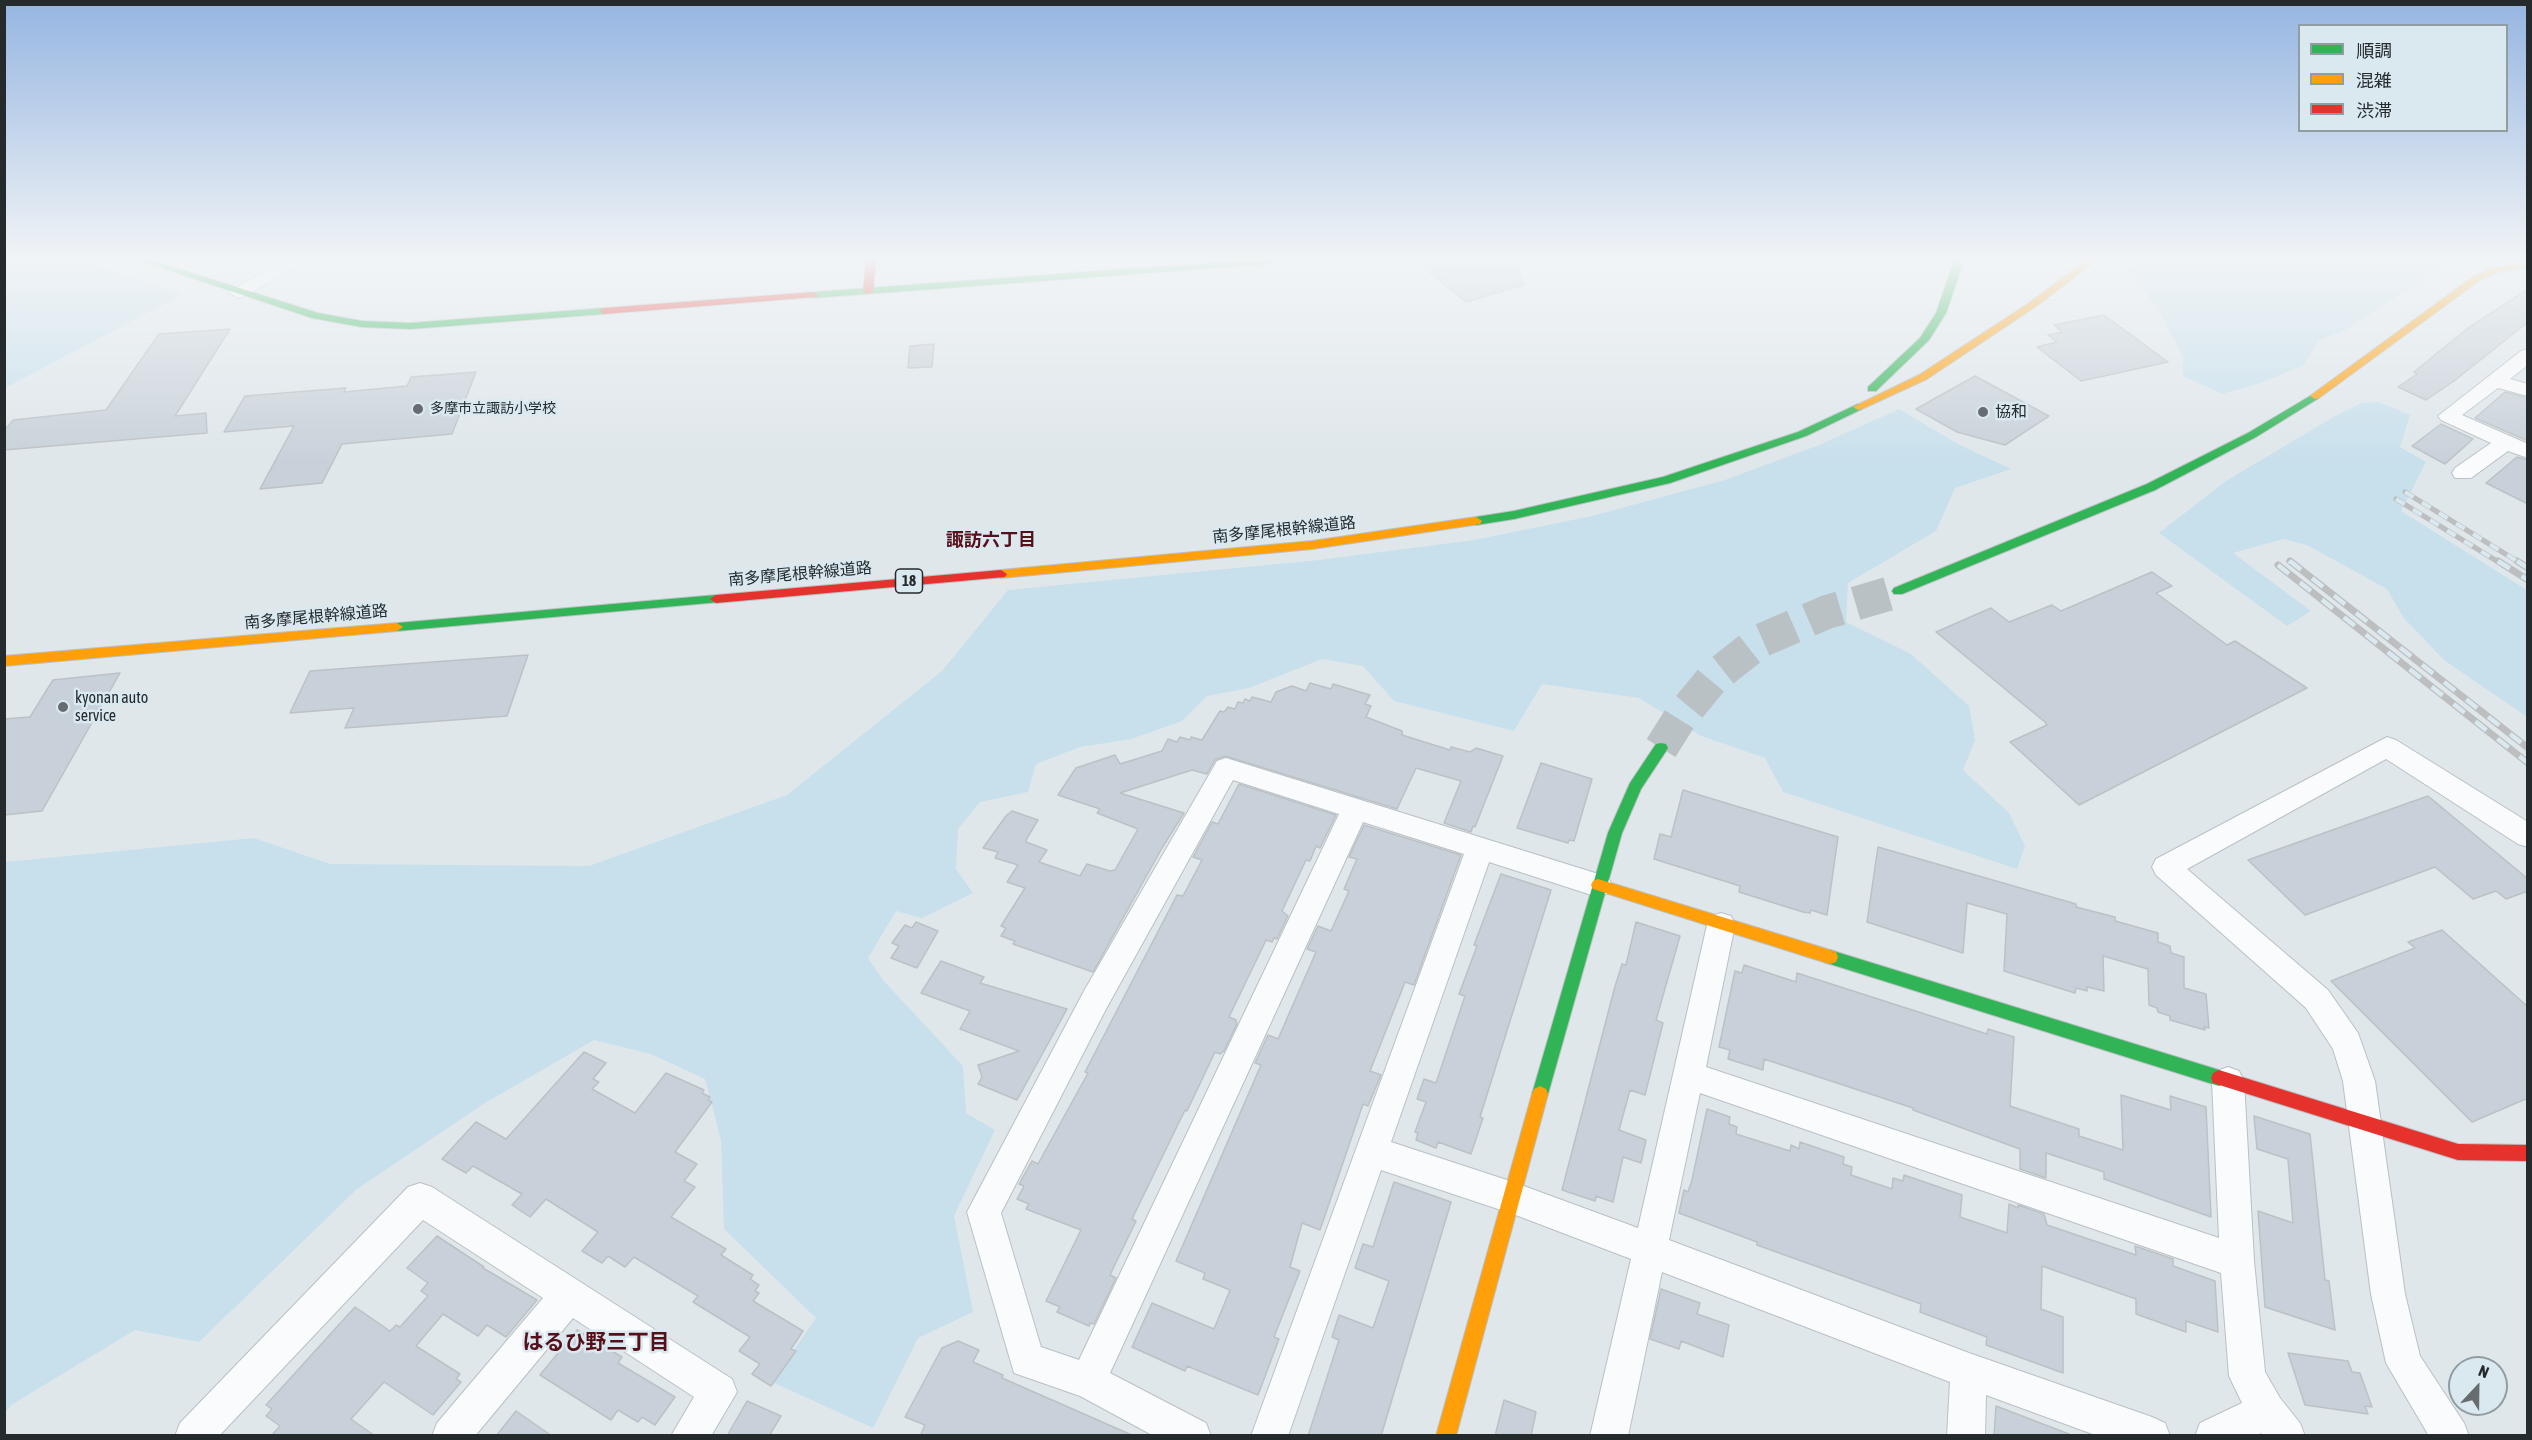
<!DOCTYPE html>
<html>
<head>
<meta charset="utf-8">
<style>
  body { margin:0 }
  #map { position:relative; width:2532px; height:1440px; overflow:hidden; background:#dfe7eb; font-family:"Asap Condensed","Noto Sans JP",sans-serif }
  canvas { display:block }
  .frame { position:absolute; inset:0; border:6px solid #252a2d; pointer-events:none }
  .legend { position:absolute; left:2298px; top:24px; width:210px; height:108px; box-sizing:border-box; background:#dae9f0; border:2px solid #929da2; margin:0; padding:8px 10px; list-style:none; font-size:18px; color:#252a2d }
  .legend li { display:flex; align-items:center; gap:12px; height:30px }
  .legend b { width:30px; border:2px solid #929da2 }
  .north { position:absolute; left:2448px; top:1356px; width:60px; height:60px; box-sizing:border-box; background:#dae9f0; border:2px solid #929da2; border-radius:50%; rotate:22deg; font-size:16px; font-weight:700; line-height:24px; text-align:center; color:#252a2d }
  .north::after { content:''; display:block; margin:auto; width:21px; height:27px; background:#666c70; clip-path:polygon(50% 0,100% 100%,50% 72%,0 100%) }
</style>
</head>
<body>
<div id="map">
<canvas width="2532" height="1440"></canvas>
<div class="frame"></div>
<ul class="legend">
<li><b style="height:8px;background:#30b455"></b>順調</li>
<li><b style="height:8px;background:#ff9f0a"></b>混雑</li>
<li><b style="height:8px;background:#e5322d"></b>渋滞</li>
</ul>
<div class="north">N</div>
</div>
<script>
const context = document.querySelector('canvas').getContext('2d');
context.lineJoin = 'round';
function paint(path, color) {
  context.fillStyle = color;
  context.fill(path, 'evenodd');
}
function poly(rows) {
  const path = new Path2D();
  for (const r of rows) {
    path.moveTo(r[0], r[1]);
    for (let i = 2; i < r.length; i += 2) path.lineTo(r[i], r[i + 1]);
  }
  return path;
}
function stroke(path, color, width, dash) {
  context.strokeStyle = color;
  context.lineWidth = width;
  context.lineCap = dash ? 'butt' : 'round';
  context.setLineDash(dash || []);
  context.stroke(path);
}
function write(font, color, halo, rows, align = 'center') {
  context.font = font + ' "Asap Condensed","Noto Sans JP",sans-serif';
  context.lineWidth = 5;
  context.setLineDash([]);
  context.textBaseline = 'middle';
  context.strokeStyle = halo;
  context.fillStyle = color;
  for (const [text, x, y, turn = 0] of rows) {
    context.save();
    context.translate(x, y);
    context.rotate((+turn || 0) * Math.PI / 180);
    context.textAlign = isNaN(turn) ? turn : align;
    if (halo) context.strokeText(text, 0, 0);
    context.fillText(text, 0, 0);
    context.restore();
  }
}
const green = poly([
  [5,261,85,261,183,294,5,388],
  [2139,261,2452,261,2342,332,2318,340,2304,365,2261,383,2222,394,2183,376,2183,356,2155,305,2127,270],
  [2379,402,2410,415,2400,447,2426,462,2401,511,2527,590,2527,717,2444,660,2403,617,2387,589,2307,545,2283,539,2233,553,2311,611,2287,626,2159,533,2226,481,2335,416,2361,403],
  [1899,409,1958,444,2011,469,1955,488,1936,531,1848,583,1846,622,1911,654,1969,706,1975,740,1963,770,2009,813,2025,846,2017,869,1783,792,1765,758,1699,735,1639,698,1542,684,1514,731,1394,701,1363,666,1322,659,1249,688,1207,696,1182,721,1131,739,1080,747,1036,764,1028,792,980,802,958,829,956,869,973,893,922,918,896,911,868,958,883,980,963,1066,966,1113,995,1130,954,1216,973,1312,918,1338,873,1428,772,1382,816,1318,724,1229,721,1140,705,1079,651,1054,594,1040,485,1103,357,1189,199,1342,135,1330,11,1405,5,1413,5,862,254,838,330,864,589,866,787,795,942,671,1008,590,1319,560,1474,540,1592,516,1725,480,1819,445]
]);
const building = poly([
  [1416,261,1518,261,1523,285,1466,302,1416,261],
  [2528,289,2528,322,2454,381,2426,400,2398,387,2417,374,2414,372,2468,328,2528,289],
  [2104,315,2168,362,2081,381,2037,347,2057,342,2048,335,2062,332,2054,325,2104,315],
  [230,329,175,416,206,413,207,433,4,450,4,431,13,420,106,410,159,334,230,329],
  [934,344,932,367,908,368,910,346,934,344],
  [476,372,452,434,342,444,322,483,260,489,294,426,224,432,245,396,346,388,344,392,407,386,411,377,476,372],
  [1975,376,2049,416,2005,445,1957,432,1916,409,1975,376],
  [2505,392,2528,398,2528,441,2475,418,2505,392],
  [2441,424,2473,439,2445,464,2412,446,2441,424],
  [2517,457,2528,460,2528,504,2486,483,2517,457],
  [2152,572,2172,586,2156,593,2227,645,2235,641,2307,688,2079,805,2010,742,2047,725,2045,722,1936,632,1991,608,2009,622,2052,605,2061,611,2152,572],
  [528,655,507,716,345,728,354,708,290,713,310,671,528,655],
  [120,673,42,811,4,815,4,719,30,717,53,680,120,673],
  [1310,683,1331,689,1333,684,1370,695,1365,704,1371,706,1366,717,1402,731,1402,735,1450,750,1451,747,1470,752,1476,748,1503,756,1475,827,1473,826,1471,832,1444,823,1461,781,1416,768,1397,809,1225,756,1215,760,1207,774,1192,770,1120,793,1184,813,1162,848,1093,972,1013,944,1015,941,1001,936,1006,928,1001,926,1025,888,1007,882,1018,865,995,858,998,852,983,848,1006,816,1012,811,1038,820,1026,840,1026,842,1047,850,1039,862,1080,876,1087,864,1110,871,1115,870,1138,829,1097,813,1100,809,1058,795,1076,768,1115,755,1120,764,1162,751,1168,739,1177,742,1180,737,1190,740,1191,737,1202,740,1220,711,1224,712,1228,707,1235,709,1238,702,1243,703,1245,699,1250,701,1252,697,1271,702,1276,692,1292,686,1306,691,1310,683],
  [1541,763,1592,779,1574,841,1569,840,1568,843,1517,828,1541,763],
  [1239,784,1336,815,1320,848,1316,846,1310,861,1306,860,1282,911,1288,916,1277,939,1274,938,1272,942,1266,940,1229,1017,1236,1020,1237,1024,1224,1051,1220,1054,1215,1052,1187,1111,1185,1110,1132,1219,1136,1221,1110,1275,1116,1278,1094,1324,1090,1323,1089,1326,1057,1312,1060,1307,1046,1301,1081,1230,1026,1209,1029,1204,1017,1199,1024,1186,1019,1184,1032,1161,1038,1164,1088,1073,1085,1072,1177,895,1183,896,1202,860,1193,857,1212,822,1218,824,1239,784],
  [1683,790,1838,837,1827,915,1811,910,1810,913,1803,912,1739,892,1740,886,1654,859,1660,834,1671,837,1683,790],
  [2428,796,2528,879,2528,891,2506,899,2496,891,2473,899,2435,867,2305,915,2248,860,2428,796],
  [1364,825,1461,855,1414,985,1405,982,1370,1071,1381,1075,1368,1106,1363,1104,1320,1230,1302,1223,1290,1267,1300,1271,1274,1337,1279,1339,1258,1395,1187,1366,1185,1371,1132,1347,1152,1303,1214,1329,1230,1290,1203,1279,1205,1273,1176,1261,1261,1065,1255,1063,1268,1035,1278,1039,1316,952,1307,949,1318,926,1331,931,1349,891,1344,889,1357,859,1349,857,1364,825],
  [1878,847,2076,904,2076,907,2115,917,2115,921,2158,933,2158,942,2170,946,2171,953,2184,957,2184,988,2206,994,2209,1028,2204,1027,2205,1030,2170,1020,2170,1016,2158,1012,2157,1008,2149,1005,2148,969,2103,956,2104,991,2087,987,2087,991,2076,988,2075,993,2004,971,2007,914,1967,903,1963,953,1867,922,1878,847],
  [1501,874,1551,890,1480,1117,1483,1118,1471,1154,1438,1142,1436,1148,1416,1140,1418,1133,1415,1132,1426,1102,1417,1099,1424,1079,1436,1083,1465,996,1459,994,1477,946,1474,945,1501,874],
  [916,922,938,931,917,968,891,958,899,946,892,943,905,925,912,928,916,922],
  [1636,922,1680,936,1656,1020,1663,1023,1645,1095,1630,1090,1619,1130,1646,1140,1641,1163,1623,1157,1613,1202,1596,1196,1595,1201,1562,1190,1614,990,1622,964,1626,965,1636,922],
  [2442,930,2528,1007,2528,1098,2472,1122,2331,981,2415,948,2408,942,2442,930],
  [941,961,984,977,980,983,1067,1009,1017,1100,978,1084,982,1077,978,1065,1019,1051,960,1029,970,1011,921,993,941,961],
  [1744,965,1796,982,1797,973,1987,1034,1988,1029,2014,1037,2010,1106,2079,1129,2079,1136,2123,1150,2121,1095,2171,1110,2170,1096,2206,1107,2211,1217,2104,1179,2104,1172,2046,1153,2046,1178,2020,1169,2020,1149,1913,1110,1913,1108,1764,1059,1763,1070,1728,1059,1730,1050,1719,1047,1735,971,1742,973,1744,965],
  [584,1052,606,1063,593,1079,599,1082,592,1089,635,1113,666,1073,704,1090,702,1093,710,1097,708,1100,712,1102,675,1152,697,1164,684,1181,695,1187,671,1217,726,1249,721,1255,753,1275,750,1279,759,1285,755,1291,759,1293,753,1301,803,1331,791,1349,796,1351,771,1386,752,1374,760,1364,739,1351,750,1337,693,1302,698,1296,634,1257,625,1267,608,1256,602,1263,582,1251,598,1232,546,1199,530,1217,512,1205,522,1194,473,1166,466,1173,442,1159,476,1122,506,1139,584,1052],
  [1707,1109,1730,1117,1729,1124,1737,1127,1736,1134,1790,1151,1791,1145,1799,1149,1800,1142,1844,1157,1843,1164,1852,1167,1851,1175,1892,1189,1893,1178,1903,1181,1904,1175,1962,1195,1960,1217,2007,1233,2009,1204,2018,1208,2018,1205,2044,1214,2047,1225,2136,1255,2135,1246,2173,1259,2173,1266,2215,1281,2218,1332,2186,1321,2186,1332,2136,1314,2136,1299,2042,1266,2041,1309,2063,1317,2063,1373,1986,1345,1987,1337,1920,1312,1921,1304,1757,1245,1757,1242,1679,1213,1684,1190,1688,1192,1692,1180,1707,1109],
  [2254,1116,2310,1134,2325,1280,2329,1281,2335,1330,2265,1307,2258,1211,2293,1223,2288,1159,2257,1149,2254,1116],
  [1394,1182,1451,1202,1381,1436,1308,1436,1339,1340,1332,1337,1339,1315,1373,1328,1389,1281,1355,1268,1363,1244,1373,1247,1394,1182],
  [437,1236,484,1267,483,1268,537,1300,506,1337,487,1325,478,1336,443,1314,416,1346,460,1374,456,1379,461,1382,433,1415,384,1382,351,1419,375,1436,271,1436,280,1426,266,1416,272,1409,266,1405,355,1307,390,1331,396,1325,400,1327,428,1296,421,1291,428,1283,407,1268,437,1236],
  [1661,1289,1700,1303,1697,1314,1729,1325,1723,1357,1681,1341,1679,1349,1650,1339,1661,1289],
  [577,1330,622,1357,618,1363,675,1397,655,1425,642,1417,638,1422,618,1410,611,1420,540,1375,577,1330],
  [958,1341,979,1350,973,1362,1003,1375,1002,1378,1134,1436,920,1436,925,1425,905,1417,942,1348,958,1341],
  [2288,1353,2348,1361,2352,1372,2360,1373,2372,1407,2365,1406,2368,1414,2305,1405,2288,1353],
  [1504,1400,1536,1412,1531,1436,1495,1436,1504,1400],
  [747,1401,781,1416,769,1436,727,1436,747,1401],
  [1996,1406,2069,1434,2069,1436,1994,1436,1996,1406],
  [516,1411,552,1436,496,1436,516,1411]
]);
const secondaryTunnel = poly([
  [1661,748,1680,718,1713,678,1760,641,1827,612,1898,591]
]);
const street = poly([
  [283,261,305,261,245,296,238,298,229,292,283,261],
  [2528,349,2528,365,2510,379,2528,384,2528,396,2498,388,2462,415,2528,444,2528,458,2508,451,2471,478,2455,478,2452,473,2455,468,2491,443,2441,420,2438,416,2521,351,2528,349],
  [2387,737,2396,740,2528,822,2528,847,2518,844,2386,759,2187,869,2328,990,2358,1033,2375,1081,2405,1294,2420,1356,2464,1423,2469,1436,2429,1436,2386,1363,2371,1294,2343,1081,2333,1049,2306,1008,2156,875,2152,867,2156,859,2387,737],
  [1226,758,1608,877,1612,885,1608,893,1598,897,1489,862,1391,1142,1513,1182,1638,1228,1707,925,1711,916,1721,913,1731,916,1735,925,1706,1067,2219,1238,2212,1081,2217,1071,2228,1067,2239,1071,2244,1081,2254,1261,2265,1372,2280,1398,2300,1423,2305,1436,2263,1436,2261,1433,2256,1436,2195,1436,2200,1423,2242,1403,2229,1376,2221,1273,1700,1093,1669,1240,1969,1353,2152,1417,2165,1423,2170,1436,2098,1436,1986,1395,1985,1436,1947,1436,1950,1382,1662,1272,1628,1436,1590,1436,1631,1259,1513,1214,1381,1170,1288,1436,1251,1436,1464,854,1363,822,1110,1373,1206,1423,1211,1436,1154,1436,1080,1396,1014,1373,967,1212,1084,991,1217,761,1226,758],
  [1233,780,1339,814,1079,1360,1041,1347,1001,1213,1106,1009,1233,780],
  [420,1183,432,1187,732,1379,737,1392,711,1436,671,1436,694,1397,573,1318,475,1436,432,1436,437,1423,543,1298,423,1220,219,1436,175,1436,180,1423,408,1187,420,1183]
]);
const fast = poly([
  [141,261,154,261,318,313,362,321,410,323,604,308,609,311,604,314,410,329,362,327,312,318,141,261],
  [1234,261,1272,261,1267,264,813,298,808,295,813,292,1234,261],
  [1954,261,1964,261,1946,313,1929,340,1876,391,1868,391,1868,387,1920,338,1936,313,1954,261],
  [2315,393,2320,396,2319,398,2256,437,2155,490,1902,594,1894,594,1892,591,1894,588,2147,484,2248,433,2315,393],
  [1858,404,1863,407,1862,409,1806,436,1670,483,1514,519,1476,525,1470,521,1476,517,1514,511,1663,477,1798,432,1858,404],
  [716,595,720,596,722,599,720,602,397,631,391,627,397,623,716,595],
  [1661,743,1666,744,1668,748,1641,789,1622,833,1548,1094,1546,1099,1540,1102,1534,1099,1532,1094,1608,833,1630,783,1656,744,1661,743],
  [1830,950,2219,1070,2225,1073,2227,1078,2225,1083,2219,1086,1830,964,1824,962,1822,957,1824,952,1830,950]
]);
const slow = poly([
  [2085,261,2096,261,2035,307,1927,379,1862,409,1858,410,1853,407,1919,375,2029,303,2085,261],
  [2528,261,2528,267,2496,273,2480,280,2319,398,2315,399,2310,396,2474,276,2490,269,2528,261],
  [1476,517,1482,521,1480,524,1312,549,1001,578,995,574,1001,570,1312,541,1476,517],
  [397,623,403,627,397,631,4,666,4,656,397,623],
  [1598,879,1830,950,1836,952,1838,957,1836,962,1830,964,1593,889,1591,885,1593,881,1598,879],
  [1540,1086,1546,1089,1548,1094,1456,1436,1436,1436,1532,1094,1534,1089,1540,1086]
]);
const jam = poly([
  [866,261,876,261,873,291,868,294,863,291,866,261],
  [813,292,818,295,816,297,604,314,599,311,604,308,813,292],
  [1001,570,1007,574,1005,577,716,603,710,599,716,595,1001,570],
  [2219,1070,2458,1144,2528,1145,2528,1161,2458,1160,2213,1083,2211,1078,2213,1073,2219,1070]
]);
const railFar1 = poly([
  [2405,492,2520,563],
  [2396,499,2500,563],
  [2289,561,2291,563]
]);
const rail = poly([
  [2290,561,2528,748],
  [2498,561,2528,580],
  [2517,561,2528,568],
  [2278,565,2528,763]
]);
const markers = [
  [418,409,6,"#666c70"],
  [1983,412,6,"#666c70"],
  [63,707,6,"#666c70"]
];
const farPoinames = [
  ["多摩市立諏訪小学校",430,409]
];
const shields = [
  [909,581,27]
];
const shieldNames = [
  ["18",909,581]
];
const poiNames = [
  ["協和",1995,412],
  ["kyonan auto",75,698],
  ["service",75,716]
];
const streetNames = [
  ["南多摩尾根幹線道路",1284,530,-6],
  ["南多摩尾根幹線道路",800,574,-5],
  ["南多摩尾根幹線道路",316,617,-5]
];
const neighbourhoodNames = [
  ["諏訪六丁目",991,540]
];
const nearNeighbourhoodnames = [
  ["はるひ野三丁目",596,1342]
];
paint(green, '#c8e0ec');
paint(building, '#c8d1d9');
stroke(building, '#bcc1c5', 1.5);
stroke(secondaryTunnel, '#bac1c5', 34, [34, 16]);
stroke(street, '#bac0c3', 2);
stroke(fast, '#bac0c3', 2);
stroke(slow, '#bac0c3', 2);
stroke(jam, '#bac0c3', 2);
paint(street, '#fafbfc');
paint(fast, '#30b455');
paint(slow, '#ff9f0a');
paint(jam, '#e5322d');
stroke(railFar1, '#bcbec0', 5);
stroke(rail, '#bcbec0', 7);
stroke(railFar1, '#dae9f0', 4, [10]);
stroke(rail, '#dae9f0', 4.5, [14]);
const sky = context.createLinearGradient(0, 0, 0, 462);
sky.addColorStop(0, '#95b5e1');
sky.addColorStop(0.56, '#f1f4f6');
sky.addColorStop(1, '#f1f4f600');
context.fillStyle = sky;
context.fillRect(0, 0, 2532, 462);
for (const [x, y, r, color] of markers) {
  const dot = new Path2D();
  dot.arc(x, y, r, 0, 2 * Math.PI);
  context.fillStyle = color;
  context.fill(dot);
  stroke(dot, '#dae9f0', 2);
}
write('14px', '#252a2d', '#dae9f0', farPoinames, 'left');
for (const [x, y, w] of shields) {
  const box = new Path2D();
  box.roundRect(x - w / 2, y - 12, w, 24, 4.5);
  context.fillStyle = '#dae9f0';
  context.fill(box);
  stroke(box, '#252a2d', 1.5);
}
write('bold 15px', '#252a2d', null, shieldNames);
write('16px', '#252a2d', '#dae9f0', poiNames, 'left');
write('16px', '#252a2d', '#dae9f0', streetNames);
write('bold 18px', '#551019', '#dae9f0', neighbourhoodNames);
write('bold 21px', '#551019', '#dae9f0', nearNeighbourhoodnames);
</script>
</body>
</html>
